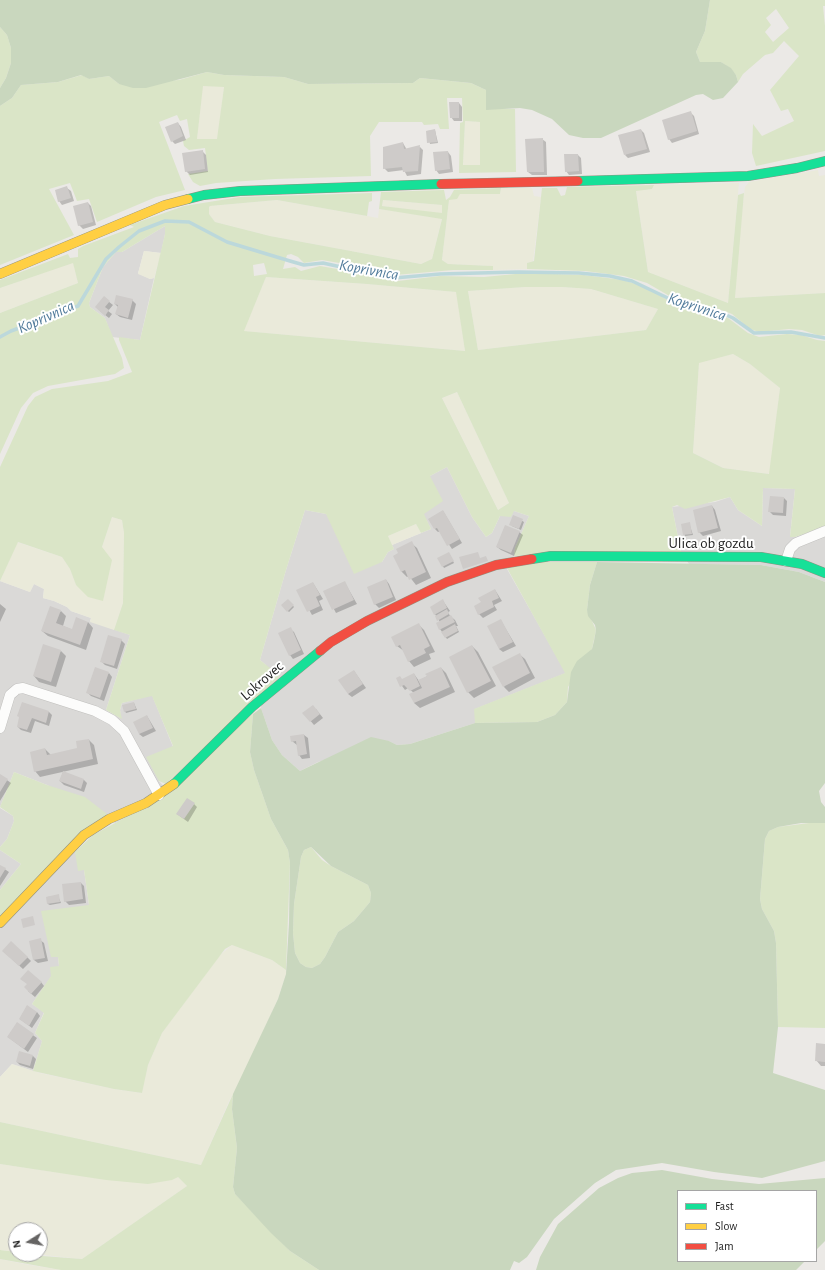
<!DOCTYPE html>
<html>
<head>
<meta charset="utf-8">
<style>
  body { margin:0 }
  #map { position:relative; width:825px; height:1270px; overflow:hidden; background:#ebe9e6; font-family:"Alegreya Sans",sans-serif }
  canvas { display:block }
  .legend { position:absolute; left:677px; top:1190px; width:140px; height:72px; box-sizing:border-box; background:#fff; border:1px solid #a5a5a5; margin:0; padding:5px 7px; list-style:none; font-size:12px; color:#1d1d1d }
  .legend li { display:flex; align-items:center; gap:8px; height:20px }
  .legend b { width:20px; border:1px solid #a5a5a5 }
  .north { position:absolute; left:8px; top:1222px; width:40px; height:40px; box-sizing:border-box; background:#fff; border:1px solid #a5a5a5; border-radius:50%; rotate:259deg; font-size:11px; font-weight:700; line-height:16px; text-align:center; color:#1d1d1d }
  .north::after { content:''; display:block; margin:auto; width:14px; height:18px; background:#656463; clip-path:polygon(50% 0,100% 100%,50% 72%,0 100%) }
</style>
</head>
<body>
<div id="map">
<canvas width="825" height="1270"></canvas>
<ul class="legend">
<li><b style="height:5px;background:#16e098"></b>Fast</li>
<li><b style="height:5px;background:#ffcf43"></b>Slow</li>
<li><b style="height:5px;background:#f24e42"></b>Jam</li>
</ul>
<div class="north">N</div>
</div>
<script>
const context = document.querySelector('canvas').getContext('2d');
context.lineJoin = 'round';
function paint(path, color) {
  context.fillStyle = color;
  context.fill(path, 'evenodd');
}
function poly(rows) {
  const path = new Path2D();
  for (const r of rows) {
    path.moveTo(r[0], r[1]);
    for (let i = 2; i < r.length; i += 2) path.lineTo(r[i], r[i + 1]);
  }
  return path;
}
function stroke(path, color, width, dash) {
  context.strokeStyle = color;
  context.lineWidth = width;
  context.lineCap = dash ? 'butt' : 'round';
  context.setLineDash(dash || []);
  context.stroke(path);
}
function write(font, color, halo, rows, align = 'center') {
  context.font = font + ' "Alegreya Sans",sans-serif';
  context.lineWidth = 4;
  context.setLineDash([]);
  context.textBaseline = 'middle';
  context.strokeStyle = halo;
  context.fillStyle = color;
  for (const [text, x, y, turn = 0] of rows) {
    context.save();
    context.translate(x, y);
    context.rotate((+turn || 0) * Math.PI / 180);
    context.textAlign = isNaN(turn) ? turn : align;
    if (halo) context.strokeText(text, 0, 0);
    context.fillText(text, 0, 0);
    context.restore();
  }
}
const residential = poly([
  [165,226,165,234,161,253,144,251,138,273,150,279,154,278,140,340,112,337,105,318,90,307,89,303,103,267,116,252,122,252],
  [447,467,472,517,486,537,492,533,500,516,514,511,529,516,515,548,514,556,507,569,566,673,475,709,475,723,410,744,397,745,389,741,318,762,300,771,282,755,272,740,261,708,266,665,260,660,286,570,305,510,326,514,382,562,388,552,394,549,392,545,431,529,423,514,430,476],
  [763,488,795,489,790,536,795,537,825,527,825,582,799,572,761,565,689,564,681,552,672,507,715,502,730,497,738,510,762,526],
  [0,581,30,592,34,584,44,589,43,598,54,601,67,607,71,611,91,618,90,621,130,635,106,710,121,718,120,710,122,703,152,695,173,747,159,781,171,795,115,823,47,785,14,772,0,807],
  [0,808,13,816,14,821,7,839,0,847],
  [0,850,21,864,0,890],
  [75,852,84,870,89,905,51,957,58,957,59,966,32,1004,44,1012,35,1033,42,1041,33,1071,12,1064,0,1077,0,916]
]);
const farmland = poly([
  [202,86,224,86,218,139,197,139],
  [465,121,480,122,480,165,463,166],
  [818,170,819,176,825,175,825,293,735,298,738,245,745,187,749,182],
  [739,183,728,303,648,272,636,190,652,189,654,185],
  [501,188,532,188,534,196,541,197,533,261,527,263,527,269,493,270,493,266,448,264,442,260,449,200,460,194,500,194],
  [277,200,378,218,379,209,442,218,432,259,421,264,270,236,215,222,209,214,209,207,210,206],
  [383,200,442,205,442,214,382,206],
  [144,251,161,253,154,278,150,279,138,274],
  [73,262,78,283,0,313,0,288],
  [266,277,367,284,457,292,465,351,243,331],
  [525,287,562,287,591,289,658,309,646,330,478,350,468,291],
  [733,354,750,364,780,388,770,474,723,468,693,453,699,362],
  [457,392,509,503,498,510,442,398],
  [112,517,122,520,124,533,123,603,114,630,90,622,91,618,71,611,67,607,54,601,43,598,44,589,34,584,30,592,0,581,17,542,62,557,70,569,76,585,102,547],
  [416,524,421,533,392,545,388,536],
  [232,945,272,960,286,970,286,974,278,999,242,1079,230,1099,201,1165,0,1122,0,1077,12,1064,40,1073,114,1089,141,1093,148,1065,162,1033,218,957],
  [0,1164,62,1173,178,1177,187,1186,82,1259,34,1254,40,1254,40,1230,16,1230,16,1252,0,1250],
  [0,1259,24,1264,61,1270,0,1270]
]);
const grass = poly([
  [710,0,825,0,825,6,823,6,825,26,825,151,756,166,752,153,753,124,762,136,794,121,788,109,781,111,770,90,799,56,784,41,773,53,765,55,743,74,738,82,736,75,730,68,721,62,700,62,696,52,705,31],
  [776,9,789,28,773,42,765,32,771,25,766,18],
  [0,27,7,35,11,48,11,63,6,78,0,88],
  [207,72,224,75,284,77,308,84,413,83,420,78,471,83,486,90,499,109,515,109,516,172,459,173,460,123,463,122,462,98,447,98,449,129,440,129,438,124,424,125,422,122,379,122,370,136,371,176,275,179,216,183,200,186,193,182,188,174,208,171,205,148,189,150,184,146,183,141,190,137,187,119,180,121,177,115,159,122,185,190,156,197,97,222,89,199,77,201,70,183,49,189,74,235,0,265,0,106,12,98,21,85,58,82,82,75,89,79,109,76,119,84,179,80],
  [203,86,224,87,217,139,197,139],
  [465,121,480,122,480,165,463,165],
  [654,185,652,189,636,191,648,272,728,303,738,195,744,193,735,298,825,293,825,335,820,336,802,330,789,329,759,332,750,329,732,314,716,308,705,308,673,298,647,283,624,276,585,271,527,269,527,263,534,261,542,188,557,188,561,196,565,195,567,187],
  [501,188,500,194,460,194,457,199,449,200,442,260,448,264,493,266,493,270,453,270,395,275,373,266,345,264,322,260,304,263,298,257,291,254,287,255,283,269,295,267,301,271,320,266,343,270,369,270,387,280,398,281,440,276,484,277,526,273,584,275,623,280,645,287,673,303,704,313,718,314,728,318,748,333,759,337,787,334,801,335,817,340,825,341,825,527,795,537,790,537,795,489,763,488,762,526,738,510,730,497,685,509,677,505,672,507,681,552,514,556,515,548,529,516,514,511,511,517,500,516,492,533,486,537,472,517,447,467,430,476,443,501,424,514,431,529,421,533,416,524,388,536,394,549,388,552,382,562,354,574,326,514,305,510,286,570,260,660,280,676,166,784,159,781,146,757,173,746,152,696,122,703,120,710,122,719,106,710,130,635,114,630,123,603,124,533,122,520,112,517,102,547,112,560,103,601,88,597,76,585,70,569,62,557,18,542,0,581,0,467,28,406,35,397,52,389,108,381,132,372,119,340,119,337,140,340,165,234,165,226,122,252,116,252,103,267,89,303,90,307,105,318,122,358,124,368,115,374,48,386,33,393,21,408,0,454,0,313,78,283,73,263,0,288,0,280,68,254,70,258,78,257,78,249,83,246,134,227,130,225,184,206,240,197,372,193,372,201,369,202,367,216,277,200,210,206,209,207,209,214,215,222,270,236,421,264,432,259,442,219,379,209,381,192,444,190,446,200,450,197,454,190],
  [383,200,442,205,442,213,382,206],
  [264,263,267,274,254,276,253,265],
  [266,277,367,284,456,292,465,351,244,331],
  [525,287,562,287,591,289,658,309,646,330,478,350,468,291],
  [733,354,750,364,780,388,769,474,723,468,693,453,699,363],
  [457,392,509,503,498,510,442,398],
  [542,562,597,562,590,585,587,610,596,630,592,649,568,687,567,702,555,715,537,722,475,723,474,709,565,673,507,568],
  [253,714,250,752,254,770,271,819,288,850,290,863,286,970,272,960,232,945,225,949,162,1033,148,1065,142,1093,114,1089,33,1071,42,1041,35,1033,44,1013,32,1004,51,976,50,967,59,966,58,957,51,957,41,911,89,905,84,870,78,871,75,852,93,835,130,815],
  [14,772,47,785,85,797,107,814,0,916,0,890,21,864,0,850,0,847,7,839,14,821,13,816,0,807],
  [817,822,825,823,825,1028,778,1027,776,943,774,931,762,909,760,899,765,839,769,831,778,827],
  [311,847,322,860,331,866,368,885,371,893,370,902,354,921,338,932,325,957,320,964,312,968,306,967,300,963,295,953,293,933,294,904,301,857,304,850],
  [233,1094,232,1109,237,1148,233,1187,235,1194,290,1251,319,1270,61,1270,0,1259,0,1250,16,1252,16,1254,82,1259,187,1186,178,1177,172,1180,148,1184,106,1180,0,1164,0,1122,201,1165]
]);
const forest = poly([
  [0,0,710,0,705,31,696,52,700,62,721,62,731,68,736,75,738,82,723,98,713,100,703,94,696,95,601,138,583,138,569,135,552,119,532,110,520,108,486,110,486,90,471,83,420,78,413,83,308,84,284,77,224,75,207,72,146,88,133,88,119,84,109,76,89,79,81,75,58,82,21,85,12,98,0,106,0,88,6,78,11,63,11,48,7,35,0,27],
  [597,562,761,565,799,572,825,582,825,783,819,791,821,802,825,807,825,823,801,823,778,827,769,831,765,839,760,899,762,909,774,931,776,943,778,1027,773,1073,825,1090,825,1161,762,1178,714,1172,662,1163,616,1170,595,1183,554,1219,527,1257,519,1263,514,1261,510,1270,319,1270,290,1251,271,1233,235,1194,233,1187,237,1148,232,1109,233,1094,278,999,286,974,289,923,290,863,288,850,271,819,254,770,250,752,253,714,261,708,272,740,282,755,300,771,371,737,389,741,397,745,410,744,475,723,537,722,555,715,567,702,571,672,577,661,592,649,594,641,596,630,595,625,588,616,587,610,590,585],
  [311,847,331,866,368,885,371,893,370,902,354,921,338,932,325,957,320,964,312,968,306,967,300,963,295,953,293,933,294,904,301,857,304,850],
  [662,1170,712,1179,759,1184,825,1178,825,1241,816,1250,816,1191,678,1191,678,1261,805,1261,796,1270,536,1270,540,1257,558,1224,599,1188,618,1178,632,1173]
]);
const shadow = poly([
  [459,103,462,107,462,121,454,121,451,117],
  [690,112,694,116,699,134,672,143,669,139],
  [178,123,181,127,186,140,175,144,172,141],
  [435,130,438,143,430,144,427,131],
  [641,130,644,133,650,152,628,158,625,155],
  [542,139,546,142,547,175,532,175,528,172],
  [403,143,407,150,420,147,423,150,421,174,407,176,404,170,388,172,384,168],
  [202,151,206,155,208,172,190,175,186,171],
  [448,152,451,156,453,172,439,174,436,170],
  [578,155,581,158,582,174,569,175,566,171],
  [67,188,71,191,74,201,62,205,59,201],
  [88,203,91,206,96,225,83,229,79,225],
  [104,298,113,305,108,311,112,314,109,318,100,311],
  [132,300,136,304,132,320,120,317,116,314,118,307,115,304],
  [784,498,787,501,786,516,773,515,769,511],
  [712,506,715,510,721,531,703,536,699,532],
  [443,511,462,543,452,549,440,531,438,532,435,529],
  [514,516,524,522,521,530,512,526],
  [689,523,693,535,685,536,682,525],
  [519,532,523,535,514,556,501,550,497,547],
  [411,543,417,548,431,578,416,585,409,576,407,577,401,571],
  [450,555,454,563,444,568,439,559],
  [386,580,389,584,396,600,379,608,375,604],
  [313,583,323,599,319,601,323,610,312,615,298,590],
  [345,583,357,604,336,613,325,592],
  [495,590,502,601,494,605,497,610,483,618,479,614,482,603],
  [288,600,294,607,289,612,282,605],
  [443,601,450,611,448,612,450,616,455,620,458,626,456,626,459,632,447,639,440,629,440,622,435,614],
  [0,604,6,609,0,622],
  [61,611,66,616,63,626,73,630,88,622,93,628,86,650,48,636,42,631],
  [501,621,516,646,503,652,499,649],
  [419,625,424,630,435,652,429,654,431,659,414,667,409,661,404,651,397,646],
  [290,629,294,632,304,654,293,659,290,655],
  [121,640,125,644,117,669,105,665,102,662],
  [472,646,478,652,496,686,474,698,468,692],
  [61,651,66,656,56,687,39,682,34,676],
  [519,654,525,659,535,678,509,692,504,687],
  [441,668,446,673,455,692,420,708,414,703,414,693,408,688,405,690,397,679,403,680,414,674,419,681],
  [354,671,366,688,352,697,348,694],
  [109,673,112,677,104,701,91,696,88,693],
  [23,703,49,712,52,715,49,726,35,721,31,733,21,730,18,727],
  [134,703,137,710,126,713,125,711],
  [316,709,323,718,314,725,304,713],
  [147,716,156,731,143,737,139,734],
  [304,735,308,738,310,758,302,759,299,755,297,745,292,741],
  [89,740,94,745,98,764,40,777,35,771,45,749,51,755,79,749],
  [63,772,84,780,87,783,84,792,64,785,60,781],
  [0,775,11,783,0,801],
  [194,804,197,807,188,822,177,814],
  [0,866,9,872,0,886],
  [81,883,84,886,86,903,69,905,65,901],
  [58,896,61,903,50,905,48,904,47,897],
  [40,940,44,943,48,961,38,963,34,960,30,942],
  [3,951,27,957,31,961,23,969],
  [41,982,44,986,35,997,28,991,28,984],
  [37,1012,40,1016,32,1028,20,1019],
  [17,1024,37,1038,28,1052,8,1037],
  [825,1045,825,1066,821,1066,816,1060],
  [33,1056,36,1059,33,1069,20,1065,17,1062]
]);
const stream = poly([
  [0,337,11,331,78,306,106,259,119,247,139,231,165,221,189,222,227,242,290,261,304,265,323,263,341,267,371,268,394,278,440,274,518,272,579,273,610,276,632,281,674,301,707,310,717,311,733,318,754,333,791,332,825,338]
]);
const building = poly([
  [449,102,459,102,459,118,450,118],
  [691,111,697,131,668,140,662,120],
  [178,122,183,136,171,142,165,127],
  [435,129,437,142,427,143,426,131],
  [641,129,647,149,624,155,618,135],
  [543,138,544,172,527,172,525,139],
  [403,142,404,149,420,145,418,171,403,172,402,167,383,169,383,147],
  [203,150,205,169,185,172,182,153],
  [448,151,450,169,435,171,433,152],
  [564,154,578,154,579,171,565,172],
  [67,186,71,198,58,202,55,190],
  [88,202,93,222,78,226,73,206],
  [116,295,133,299,128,318,115,314,118,305,114,304],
  [104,296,110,301,105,307,109,310,105,316,95,307],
  [770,496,784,497,783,513,768,512],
  [712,505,718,528,698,533,693,510],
  [443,510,460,539,447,546,437,528,434,529,428,519],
  [513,515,523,519,519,529,509,525],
  [690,522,692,534,683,535,681,524],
  [505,525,520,531,511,553,496,547],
  [412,541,426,572,409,580,405,570,401,572,393,556,398,553,396,549],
  [449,552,454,561,442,567,437,558],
  [478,552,480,558,486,556,488,561,463,569,459,557],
  [386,579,393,597,374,605,367,587],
  [345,581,354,600,332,610,323,591],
  [313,582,320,595,316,597,320,606,307,612,296,590],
  [495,589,499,598,492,601,494,607,478,615,474,606,481,602,478,598],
  [288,599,294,605,287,612,281,605],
  [443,599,447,608,434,615,430,607],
  [50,606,61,610,56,623,72,629,76,617,88,622,80,645,41,631],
  [447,609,449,614,437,621,435,616],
  [451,615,455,622,439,630,436,623],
  [501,619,513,642,499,649,487,626],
  [419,623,430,646,424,649,426,653,408,662,400,645,396,647,391,637],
  [455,624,458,631,445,638,441,632],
  [291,627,301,650,289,656,278,633],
  [108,635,122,639,114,666,100,662],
  [43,644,61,650,51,682,33,676],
  [472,645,491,681,467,693,449,657],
  [520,653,530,673,503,687,492,667],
  [95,667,109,672,100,698,86,693],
  [441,667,450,687,414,703,409,694,422,688,418,680,427,676,425,674],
  [354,670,363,684,348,694,338,680],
  [414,673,420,686,410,691,404,685,400,687,396,678,400,676,402,679],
  [22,702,49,711,46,723,32,718,27,730,17,727,19,717,17,716],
  [134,702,136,709,124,712,122,705],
  [313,705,320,714,310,722,302,713],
  [147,715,153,728,139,734,133,722],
  [304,734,307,754,298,756,296,741,291,742,290,736],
  [89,739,93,759,34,772,30,752,45,748,47,755,77,748,76,741],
  [63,771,84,779,81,789,59,781],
  [0,774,8,779,0,792],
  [187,798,195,803,184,819,176,814],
  [0,865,6,868,0,878],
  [81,882,83,899,64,902,62,884],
  [59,894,60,902,47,904,46,897],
  [33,916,35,925,23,928,21,919],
  [41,938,45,958,33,960,29,941],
  [11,941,28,957,19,966,2,951],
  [28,970,42,982,31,994,24,987,27,984,20,979],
  [27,1005,37,1012,29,1026,19,1019],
  [17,1022,34,1034,24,1049,7,1037],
  [816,1043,825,1044,825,1062,815,1061],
  [19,1051,33,1055,30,1066,16,1062]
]);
const street = poly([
  [786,561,790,549,796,543,825,531],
  [0,728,10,695,17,689,23,688,95,711,112,720,124,731,159,795]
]);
const fast = poly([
  [578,181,748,176,797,168,825,161],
  [188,199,204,195,240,191,441,184],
  [532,559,551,556,761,557,802,564,825,573],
  [174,784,252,707,320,651]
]);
const slow = poly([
  [0,274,165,205,188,199],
  [0,923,84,835,109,819,146,803,174,784]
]);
const jam = poly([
  [441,184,578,181],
  [320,651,331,642,367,621,447,582,496,565,532,559]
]);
const streetNames = [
  ["Ulica ob gozdu",711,543],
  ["Lokrovec",262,681,-41]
];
const waterNames = [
  ["Koprivnica",369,270,10],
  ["Koprivnica",697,307,18],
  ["Koprivnica",46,317,-24]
];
paint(residential, '#dad9d7');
paint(farmland, '#eaeada');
paint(grass, '#dae5c7');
paint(forest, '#c9d7be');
paint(shadow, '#0003');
stroke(stream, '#bcd8db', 3.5);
paint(building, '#cecbc9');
stroke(street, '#c1c0be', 11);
stroke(fast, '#929280', 10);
stroke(slow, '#929280', 10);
stroke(jam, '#929280', 10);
stroke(street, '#fcfcfb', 10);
stroke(fast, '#16e098', 9);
stroke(slow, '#ffcf43', 9);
stroke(jam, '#f24e42', 9);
write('15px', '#1d1d1d', '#fff', streetNames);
write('italic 16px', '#517b9b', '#fff', waterNames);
</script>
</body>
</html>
